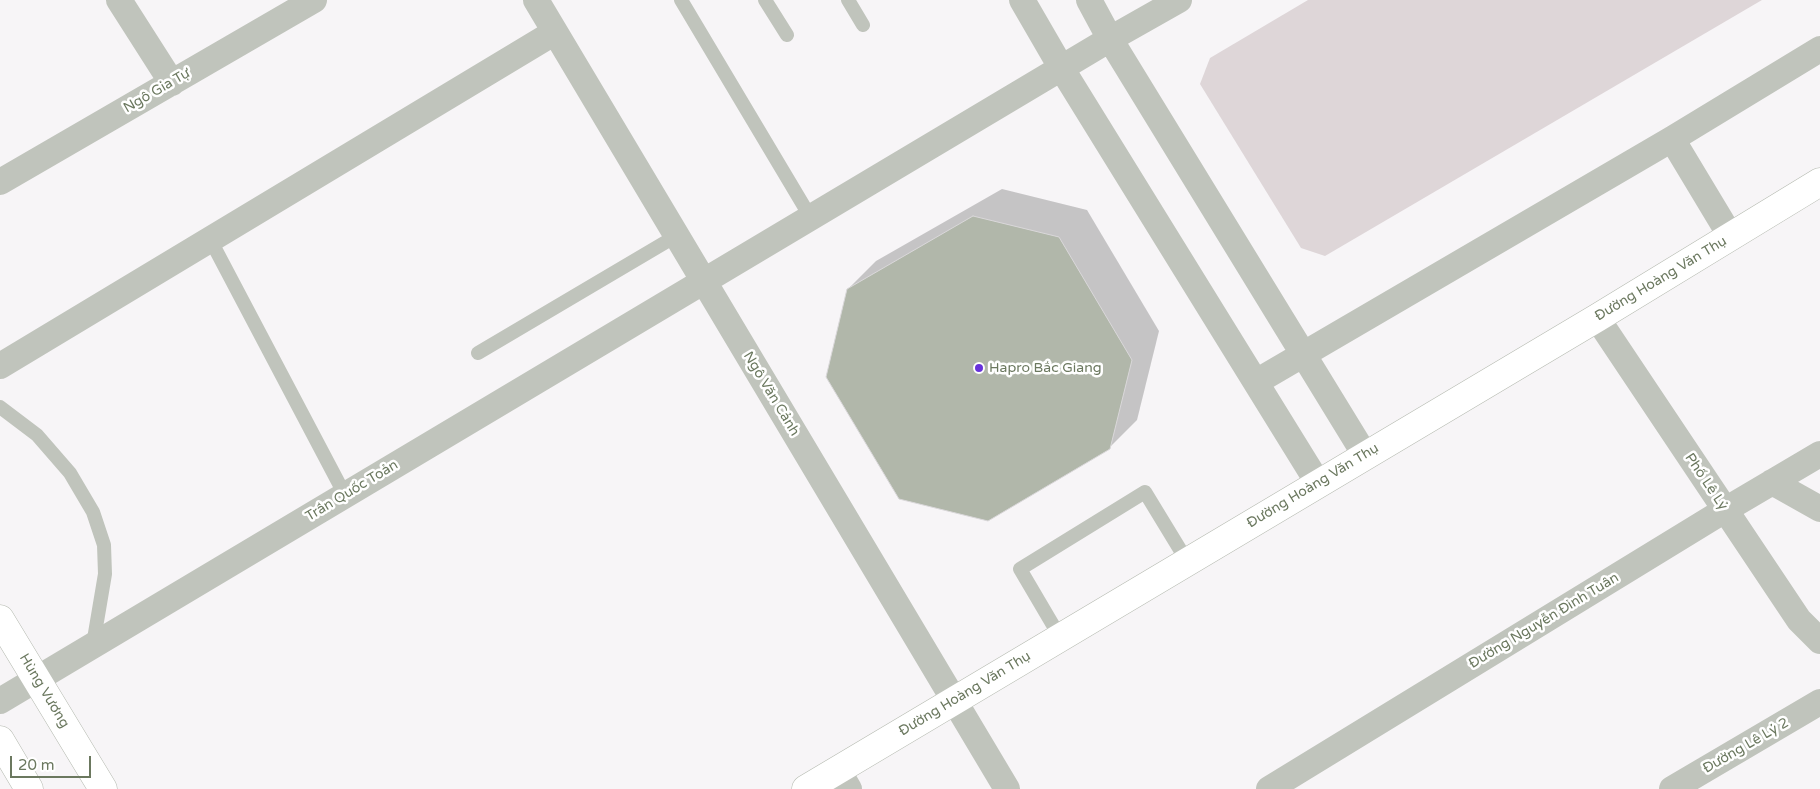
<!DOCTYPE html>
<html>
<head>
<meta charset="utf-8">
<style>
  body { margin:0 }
  #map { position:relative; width:1820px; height:789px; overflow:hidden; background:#f7f5f7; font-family:"Varela Round",sans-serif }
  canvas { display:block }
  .scale { position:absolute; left:10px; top:756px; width:81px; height:22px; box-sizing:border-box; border:2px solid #6b785f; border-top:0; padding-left:6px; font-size:15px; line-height:18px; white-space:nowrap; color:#6b785f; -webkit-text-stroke:4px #fff; paint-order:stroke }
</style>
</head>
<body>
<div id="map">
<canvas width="1820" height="789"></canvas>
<div class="scale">20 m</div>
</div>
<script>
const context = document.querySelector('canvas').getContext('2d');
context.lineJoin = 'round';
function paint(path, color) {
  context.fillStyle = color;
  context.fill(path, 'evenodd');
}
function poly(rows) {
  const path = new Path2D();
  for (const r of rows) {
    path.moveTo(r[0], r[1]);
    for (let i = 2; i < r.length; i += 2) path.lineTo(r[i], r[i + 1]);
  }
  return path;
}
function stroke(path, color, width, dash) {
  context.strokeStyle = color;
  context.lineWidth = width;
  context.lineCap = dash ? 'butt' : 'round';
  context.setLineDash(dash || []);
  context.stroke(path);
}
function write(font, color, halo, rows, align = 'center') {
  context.font = font + ' "Varela Round",sans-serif';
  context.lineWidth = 5;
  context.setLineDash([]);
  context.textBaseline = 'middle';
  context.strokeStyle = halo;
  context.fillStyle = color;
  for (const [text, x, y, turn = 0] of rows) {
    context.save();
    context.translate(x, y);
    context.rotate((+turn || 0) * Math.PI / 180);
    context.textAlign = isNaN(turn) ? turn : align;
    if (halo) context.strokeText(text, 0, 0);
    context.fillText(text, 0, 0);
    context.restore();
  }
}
const green = poly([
  [1308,0,1762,0,1325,256,1301,248,1200,84,1210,58]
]);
const shadow = poly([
  [1002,189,1087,210,1159,331,1137,420,1109,448,848,289,876,261]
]);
const building = poly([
  [973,216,1059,237,1132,360,1110,449,988,521,899,499,826,377,847,289,973,216]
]);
const lane = poly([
  [681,0,811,218],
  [765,0,787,35],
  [848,0,863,25],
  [210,239,345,495],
  [478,353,676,236],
  [0,407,37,435,70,473,93,512,104,545,105,574,93,645],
  [1060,637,1020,569,1145,492,1187,561]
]);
const street = poly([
  [119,0,172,83],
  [536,0,1007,789],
  [1022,0,1062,69,1318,483],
  [1089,0,1110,39,1365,455],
  [1672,139,1731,237],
  [0,182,314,0],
  [1597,318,1799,620,1820,641],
  [0,366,555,32],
  [1256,382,1672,139,1820,49],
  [1772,482,1820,509],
  [0,701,1110,39,1179,0],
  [838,770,849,789],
  [1269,789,1725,510,1820,454],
  [1672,789,1820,702]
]);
const secondary = poly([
  [0,619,103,789],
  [0,740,29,789],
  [806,789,1597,318,1820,182]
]);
const markers = [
  [979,368,5,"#6832db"]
];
const streetNames = [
  ["Ngô Gia Tự",157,91,-30],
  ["Đường Hoàng Văn Thụ",1661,279,-31],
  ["Ngô Văn Cảnh",771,394,59],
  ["Phố Lê Lý",1706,482,56],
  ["Đường Hoàng Văn Thụ",1313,486,-31],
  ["Trần Quốc Toản",352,491,-31],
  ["Đường Nguyễn Đình Tuân",1544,621,-31],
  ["Hùng Vương",44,691,59],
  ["Đường Hoàng Văn Thụ",965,694,-31],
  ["Đường Lê Lý 2",1746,746,-30]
];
const poiNames = [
  ["Hapro Bắc Giang",989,368]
];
paint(green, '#ded6d8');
paint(shadow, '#0003');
paint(building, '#b1b7aa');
stroke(building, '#d9d7d9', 1);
stroke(secondary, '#b4b9af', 29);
stroke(lane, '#c0c4bc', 14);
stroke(street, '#c0c4bc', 26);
stroke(secondary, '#fff', 28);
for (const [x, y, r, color] of markers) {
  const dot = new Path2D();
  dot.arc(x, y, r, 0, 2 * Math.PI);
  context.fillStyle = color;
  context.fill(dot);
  stroke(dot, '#fff', 2);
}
write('14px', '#6b785f', '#fff', streetNames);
write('14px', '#6b785f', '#fff', poiNames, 'left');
</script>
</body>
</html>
